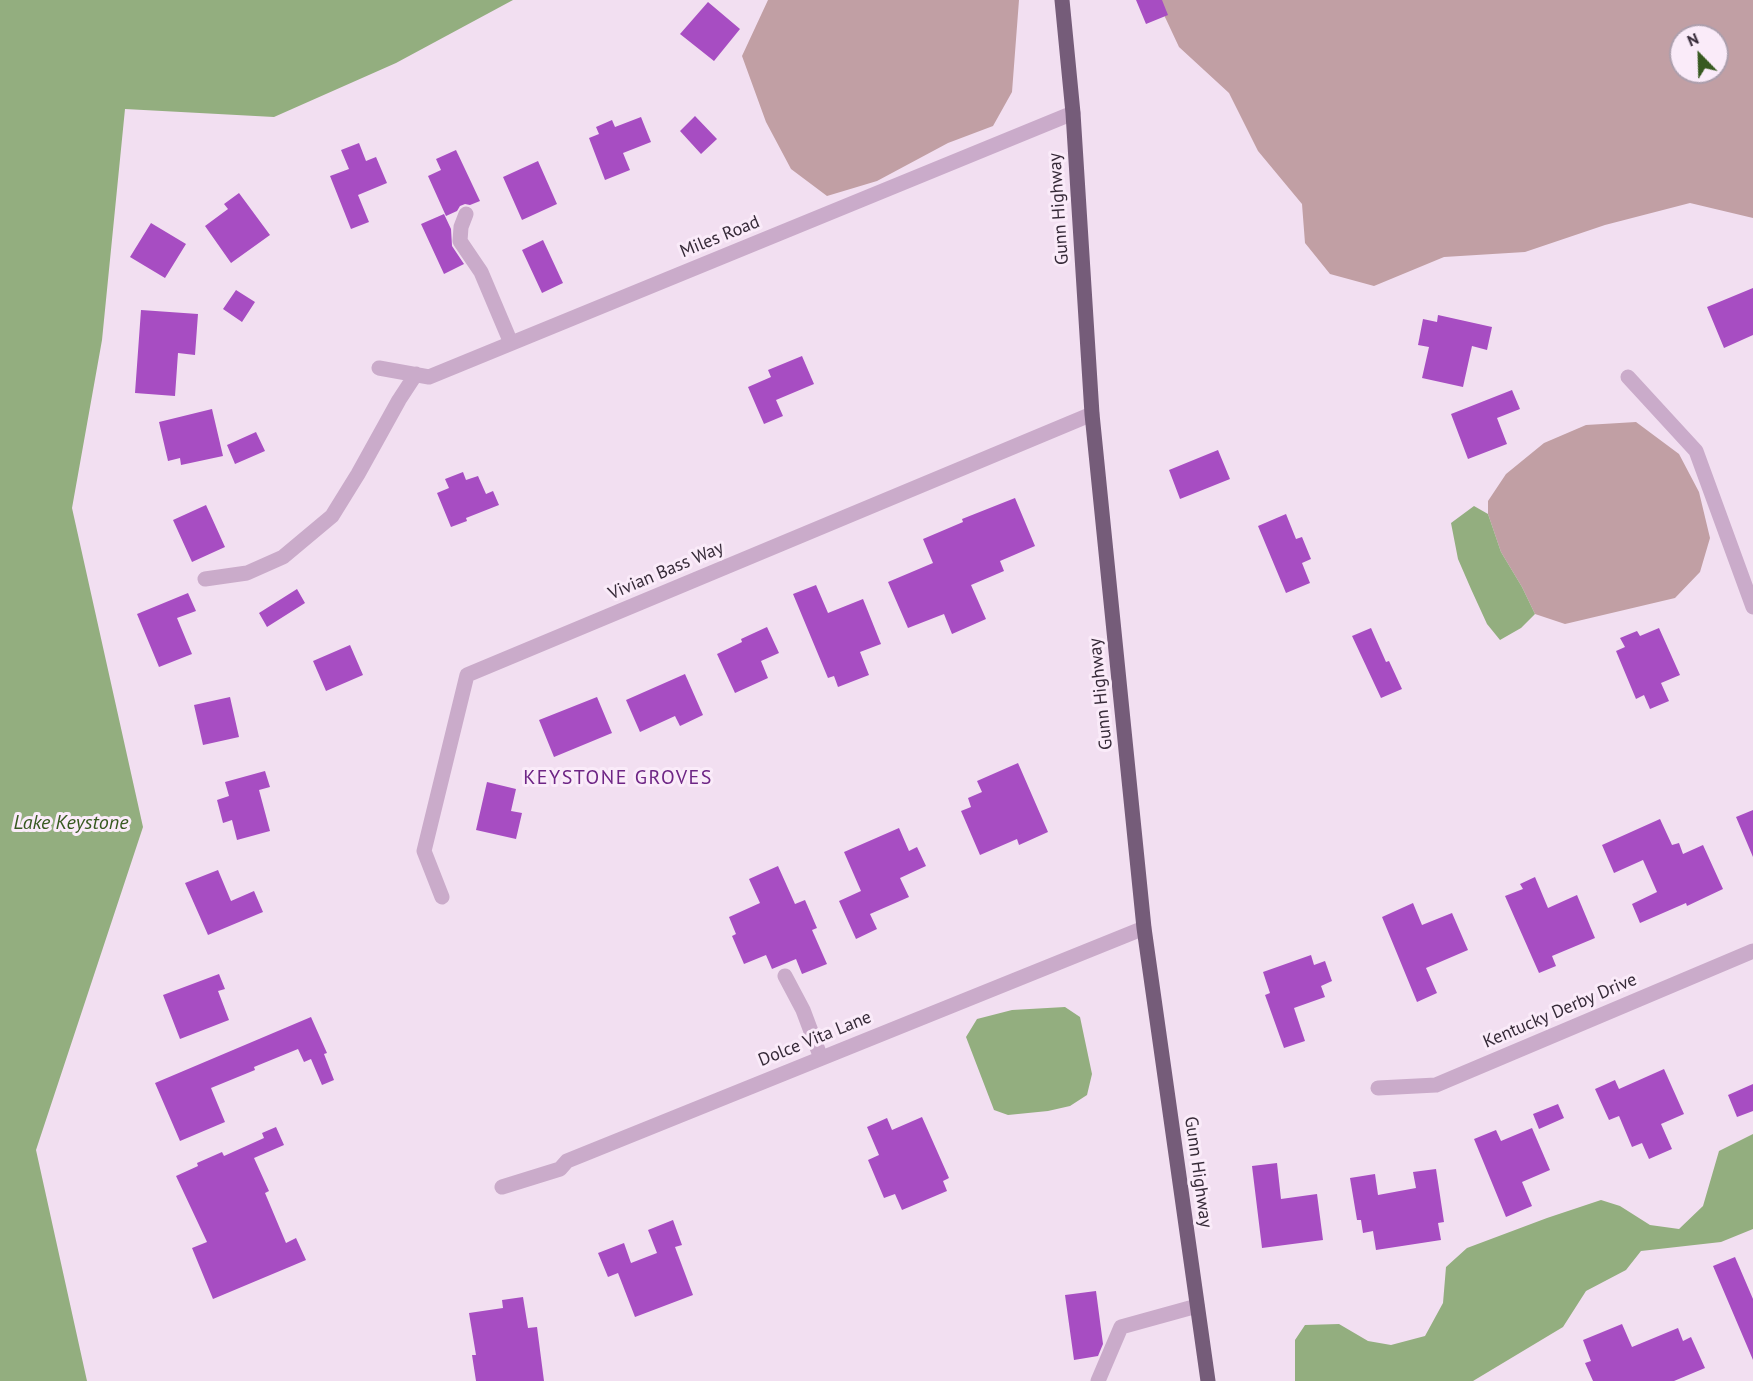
<!DOCTYPE html>
<html>
<head>
<meta charset="utf-8">
<style>
  body { margin:0 }
  #map { position:relative; width:1753px; height:1381px; overflow:hidden; background:#f2dff1; font-family:"PT Sans",sans-serif }
  canvas { display:block }
  .north { position:absolute; left:1669px; top:24px; width:60px; height:60px; box-sizing:border-box; background:#faebf9; border:2px solid #ac9eac; border-radius:50%; rotate:337deg; font-size:16px; font-weight:700; line-height:24px; text-align:center; color:#362a38 }
  .north::after { content:''; display:block; margin:auto; width:21px; height:27px; background:#375920; clip-path:polygon(50% 0,100% 100%,50% 72%,0 100%) }
</style>
</head>
<body>
<div id="map">
<canvas width="1753" height="1381"></canvas>
<div class="north">N</div>
</div>
<script>
const context = document.querySelector('canvas').getContext('2d');
context.lineJoin = 'round';
function paint(path, color) {
  context.fillStyle = color;
  context.fill(path, 'evenodd');
}
function poly(rows) {
  const path = new Path2D();
  for (const r of rows) {
    path.moveTo(r[0], r[1]);
    for (let i = 2; i < r.length; i += 2) path.lineTo(r[i], r[i + 1]);
  }
  return path;
}
function stroke(path, color, width, dash) {
  context.strokeStyle = color;
  context.lineWidth = width;
  context.lineCap = dash ? 'butt' : 'round';
  context.setLineDash(dash || []);
  context.stroke(path);
}
function write(font, color, halo, rows, align = 'center') {
  context.font = font + ' "PT Sans",sans-serif';
  context.lineWidth = 6;
  context.setLineDash([]);
  context.textBaseline = 'middle';
  context.strokeStyle = halo;
  context.fillStyle = color;
  for (const [text, x, y, turn = 0] of rows) {
    context.save();
    context.translate(x, y);
    context.rotate((+turn || 0) * Math.PI / 180);
    context.textAlign = isNaN(turn) ? turn : align;
    if (halo) context.strokeText(text, 0, 0);
    context.fillText(text, 0, 0);
    context.restore();
  }
}
const green = poly([
  [768,0,1019,0,1012,92,993,126,948,143,877,181,827,196,791,169,766,122,742,56],
  [1157,0,1753,0,1753,218,1690,203,1605,225,1525,252,1444,257,1374,286,1330,274,1305,243,1302,204,1258,151,1229,93,1179,47],
  [1681,36,1717,36,1717,72,1681,72],
  [1636,422,1679,454,1699,492,1710,538,1700,572,1675,598,1565,624,1535,614,1522,587,1501,552,1488,514,1488,501,1506,474,1544,443,1586,425]
]);
const water = poly([
  [0,0,513,0,396,63,274,117,125,109,102,340,72,508,143,827,36,1150,87,1381,0,1381],
  [1474,506,1488,514,1501,552,1522,587,1535,614,1521,628,1500,640,1487,624,1471,589,1458,559,1451,523],
  [1065,1007,1080,1017,1092,1074,1087,1095,1070,1106,1048,1111,1008,1115,994,1110,966,1037,977,1019,1012,1010],
  [1753,1134,1753,1229,1721,1242,1641,1251,1626,1270,1586,1291,1563,1327,1473,1381,1295,1381,1295,1340,1305,1325,1339,1324,1368,1341,1391,1345,1425,1336,1443,1303,1446,1267,1467,1248,1547,1218,1601,1200,1620,1206,1650,1225,1679,1229,1703,1206,1719,1151]
]);
const building = poly([
  [1136,0,1162,0,1168,15,1146,24],
  [708,2,740,29,714,61,680,34],
  [695,116,717,139,701,154,680,131],
  [641,117,651,142,623,153,630,170,605,180,589,138,599,134,596,127,612,120,615,127],
  [359,143,366,161,376,157,387,183,358,195,369,222,351,229,330,176,349,169,341,150],
  [456,150,480,201,470,205,465,204,460,206,457,211,446,216,428,176,441,170,436,159],
  [538,161,557,204,522,220,503,177],
  [239,193,270,235,231,263,205,226,228,209,224,204],
  [444,214,451,229,452,246,464,264,444,274,421,224],
  [151,223,186,244,165,278,130,257],
  [543,240,563,283,542,293,522,250],
  [1753,288,1753,335,1724,348,1707,307],
  [236,290,255,302,242,322,223,309],
  [141,310,198,314,195,355,178,353,175,396,135,393],
  [1438,315,1492,327,1487,350,1472,346,1463,387,1422,378,1429,347,1418,345,1423,319,1437,322],
  [802,356,814,384,776,400,783,416,764,424,748,387,771,377,768,370],
  [1512,390,1520,409,1497,418,1507,444,1468,459,1451,414],
  [212,409,223,456,181,465,180,458,168,461,159,422],
  [256,432,265,451,235,464,227,445],
  [1218,450,1230,479,1180,499,1169,470],
  [463,472,466,480,478,476,486,494,493,491,499,505,466,518,467,521,451,527,437,493,449,488,445,479],
  [1015,498,1035,546,1000,561,1004,571,971,585,986,619,952,634,944,614,908,628,888,582,933,563,923,539,963,522,962,519],
  [206,505,225,547,192,562,173,520],
  [1286,514,1296,539,1302,537,1311,559,1302,563,1310,583,1286,593,1258,526],
  [816,585,828,613,863,599,881,644,860,652,869,675,838,687,834,676,828,678,793,594],
  [297,589,305,603,267,627,259,613],
  [188,593,196,611,177,618,192,654,159,667,137,614],
  [767,627,779,653,761,661,768,678,735,693,717,654,742,642,741,639],
  [1371,628,1386,662,1389,661,1402,689,1381,698,1352,636],
  [1659,628,1680,675,1661,683,1669,701,1650,709,1644,695,1636,699,1616,651,1625,647,1620,638,1637,631,1640,636],
  [350,645,363,675,326,691,313,661],
  [685,674,703,715,680,726,675,716,640,732,626,700],
  [230,697,239,737,203,745,194,705],
  [597,697,612,733,554,757,539,720],
  [1018,763,1048,832,1019,845,1017,839,980,855,961,811,971,807,968,798,982,792,977,781],
  [265,771,270,787,259,790,270,831,237,840,232,820,223,823,217,800,229,796,225,782],
  [487,782,516,789,511,811,522,813,516,839,476,830],
  [1753,810,1753,857,1736,817],
  [1660,819,1672,845,1679,843,1683,854,1703,845,1723,889,1687,906,1686,903,1640,923,1632,904,1657,892,1643,860,1614,873,1602,845],
  [899,828,909,851,917,847,926,866,900,878,909,897,870,914,877,929,856,939,839,901,861,891,844,852],
  [778,866,795,904,805,900,817,928,812,930,827,964,802,974,796,959,772,969,766,955,744,964,732,936,736,934,729,917,760,903,749,879],
  [218,870,231,901,254,891,263,912,208,935,185,883],
  [1535,877,1548,908,1577,895,1595,938,1552,956,1556,966,1539,973,1505,896,1523,889,1520,884],
  [1413,903,1422,925,1452,913,1468,950,1426,968,1437,993,1417,1002,1382,917],
  [1311,955,1314,965,1325,961,1332,981,1321,986,1325,997,1294,1008,1305,1041,1284,1048,1265,995,1270,993,1263,972],
  [219,974,225,989,218,991,229,1020,180,1039,163,995],
  [311,1017,327,1053,324,1054,334,1080,322,1085,311,1059,304,1062,298,1049,254,1067,255,1070,211,1088,225,1122,180,1141,155,1083],
  [1664,1069,1684,1114,1661,1124,1672,1149,1649,1159,1642,1143,1632,1147,1619,1116,1609,1120,1595,1089,1615,1080,1619,1089],
  [1753,1084,1753,1111,1737,1117,1728,1095],
  [1558,1104,1564,1118,1539,1129,1533,1114],
  [922,1117,949,1178,943,1181,947,1191,902,1210,895,1194,884,1198,868,1160,879,1155,867,1127,887,1118,892,1130],
  [276,1127,284,1145,254,1158,269,1191,265,1193,286,1243,296,1238,306,1260,213,1299,192,1248,207,1242,176,1176,198,1166,197,1163,222,1152,224,1156,264,1138,262,1133],
  [1532,1128,1550,1170,1522,1182,1532,1206,1506,1217,1474,1139,1496,1130,1501,1141],
  [1277,1163,1281,1199,1317,1194,1323,1240,1262,1248,1252,1166],
  [1436,1169,1444,1222,1438,1223,1441,1240,1376,1250,1373,1231,1363,1233,1361,1220,1357,1220,1350,1178,1375,1174,1378,1195,1416,1188,1413,1172],
  [673,1220,682,1245,675,1247,693,1295,635,1317,618,1273,608,1277,598,1253,624,1243,631,1263,657,1253,648,1230],
  [1735,1257,1753,1299,1753,1360,1713,1266],
  [1096,1291,1103,1344,1098,1356,1074,1360,1065,1295],
  [523,1297,528,1328,537,1327,544,1381,476,1381,472,1355,476,1355,469,1313,503,1308,502,1300],
  [1622,1324,1632,1347,1678,1328,1683,1341,1691,1337,1705,1368,1674,1381,1593,1381,1585,1363,1591,1361,1583,1340]
]);
const minor = poly([
  [466,214,461,227,460,241,481,272,511,343],
  [379,368,429,377,1073,113],
  [1628,377,1696,451,1753,607],
  [205,579,247,573,283,557,332,516,358,474,399,400,416,374],
  [442,897,424,851,467,675,1092,414],
  [785,976,803,1010,821,1058],
  [1378,1088,1436,1085,1753,951],
  [502,1187,560,1169,567,1161,1144,928],
  [1098,1381,1121,1327,1197,1306]
]);
const major = poly([
  [1062,0,1073,113,1092,414,1144,928,1208,1381]
]);
const streetNames = [
  ["Gunn Highway",1059,209,-94],
  ["Miles Road",720,237,-22],
  ["Vivian Bass Way",666,571,-23],
  ["Gunn Highway",1101,694,-96],
  ["Kentucky Derby Drive",1560,1011,-23],
  ["Dolce Vita Lane",815,1039,-22],
  ["Gunn Highway",1198,1172,82]
];
const neighbourhoodNames = [
  ["KEYSTONE GROVES",618,778]
];
const waterNames = [
  ["Lake Keystone",71,823]
];
paint(green, '#c19fa4');
paint(water, '#93ae7f');
paint(building, '#a74dc2');
stroke(minor, '#caabca', 15);
stroke(major, '#755c79', 15);
write('18px', '#362a38', '#faebf9', streetNames);
context.letterSpacing = '1.5px';
write('20px', '#6e2585', '#faebf9', neighbourhoodNames);
context.letterSpacing = '0px';
write('italic 20px', '#375920', '#faebf9', waterNames);
</script>
</body>
</html>
